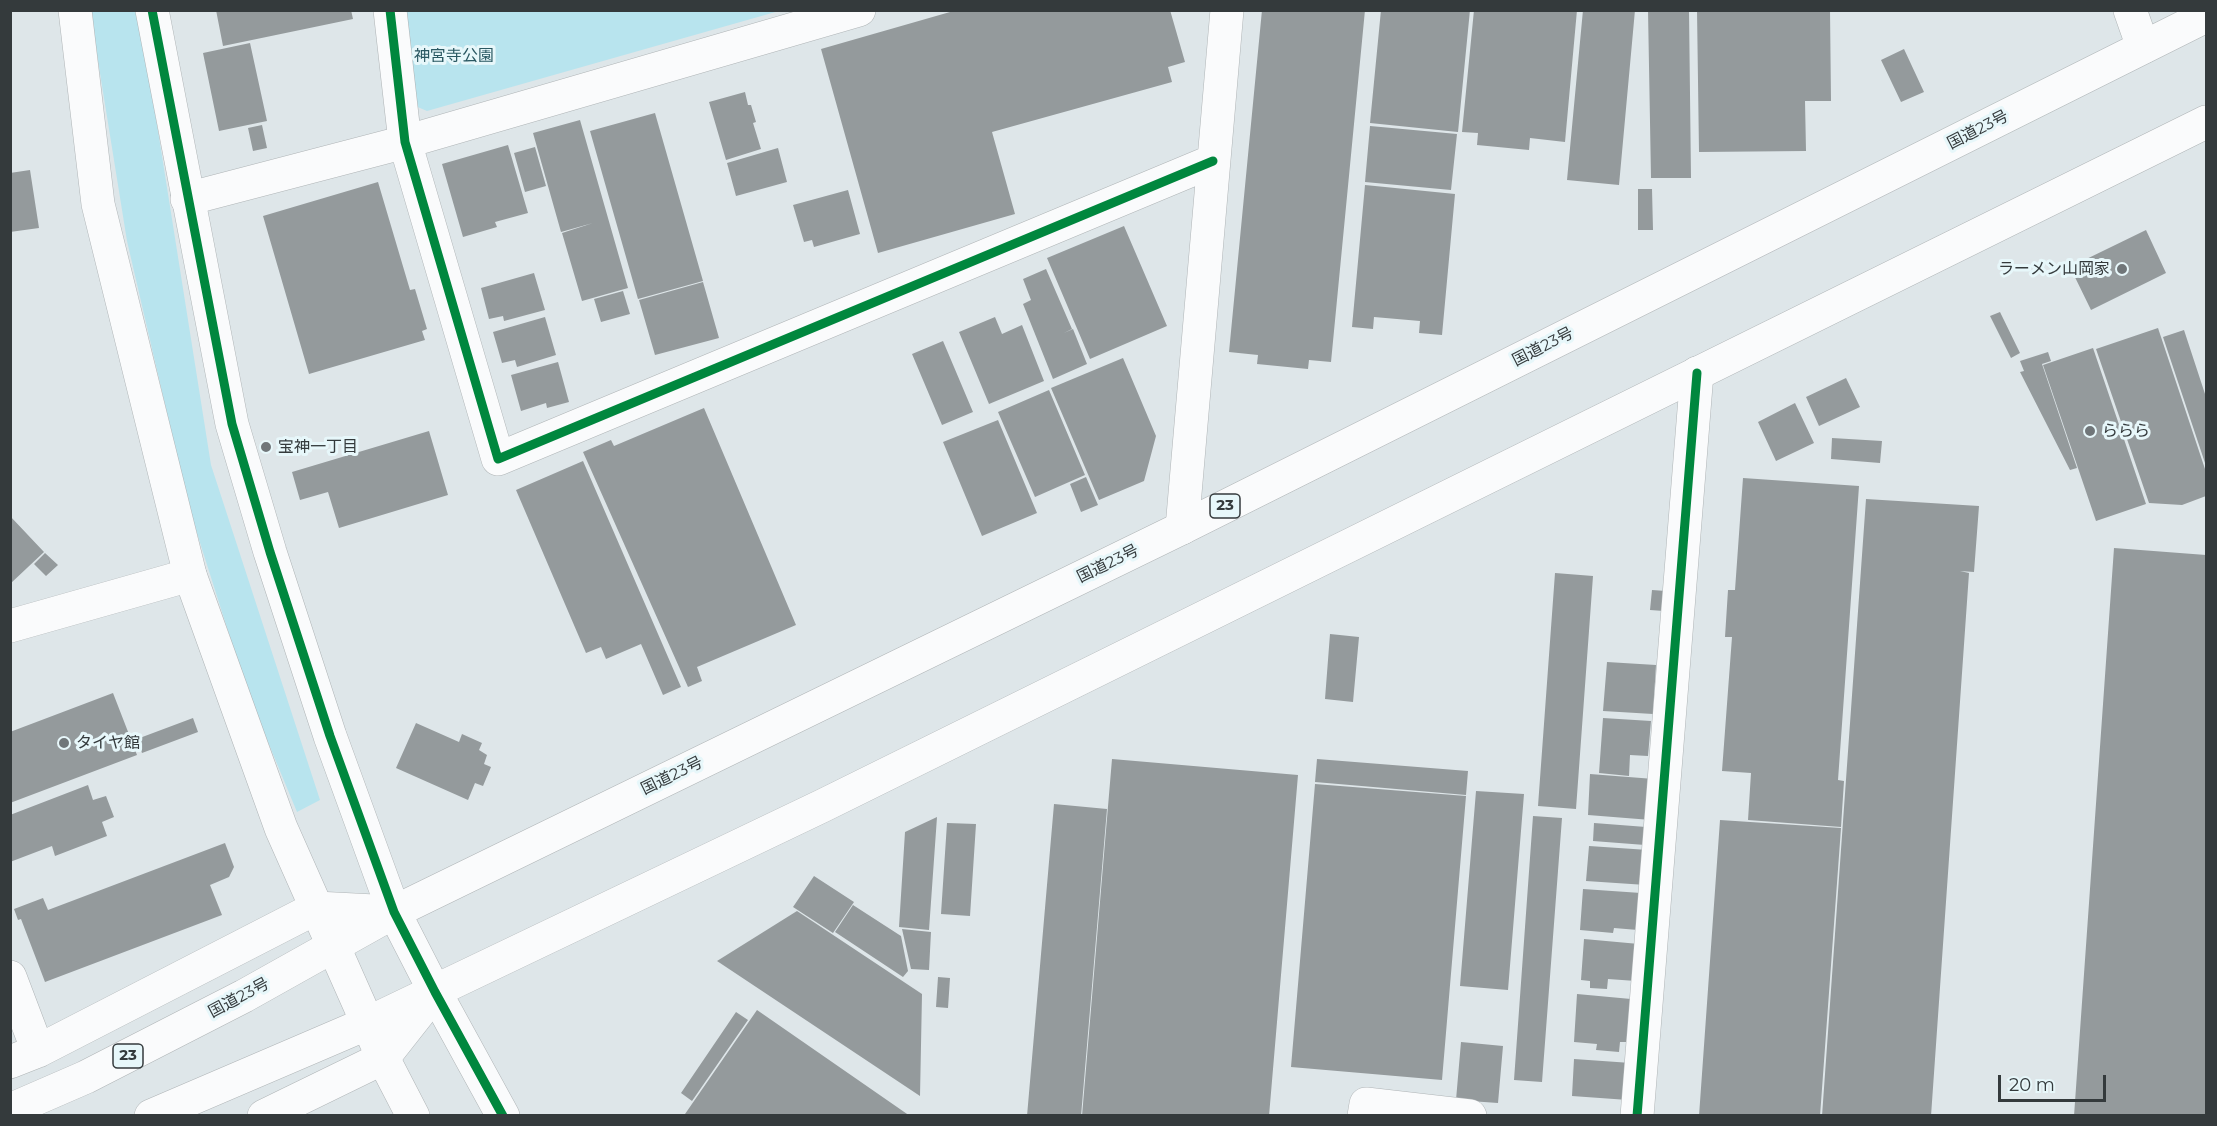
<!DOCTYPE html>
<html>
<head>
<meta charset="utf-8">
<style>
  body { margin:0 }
  #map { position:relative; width:2217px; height:1126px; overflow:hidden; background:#dee6e9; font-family:Montserrat,sans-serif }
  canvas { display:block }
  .frame { position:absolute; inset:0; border:12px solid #343a3c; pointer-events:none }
  .scale { position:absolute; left:1998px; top:1075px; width:108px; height:27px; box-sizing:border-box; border:3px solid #343a3c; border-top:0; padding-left:8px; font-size:18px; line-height:21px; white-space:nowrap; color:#343a3c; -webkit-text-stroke:4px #e7f7fa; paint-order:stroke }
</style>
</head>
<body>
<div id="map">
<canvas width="2217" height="1126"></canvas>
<div class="frame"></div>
<div class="scale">20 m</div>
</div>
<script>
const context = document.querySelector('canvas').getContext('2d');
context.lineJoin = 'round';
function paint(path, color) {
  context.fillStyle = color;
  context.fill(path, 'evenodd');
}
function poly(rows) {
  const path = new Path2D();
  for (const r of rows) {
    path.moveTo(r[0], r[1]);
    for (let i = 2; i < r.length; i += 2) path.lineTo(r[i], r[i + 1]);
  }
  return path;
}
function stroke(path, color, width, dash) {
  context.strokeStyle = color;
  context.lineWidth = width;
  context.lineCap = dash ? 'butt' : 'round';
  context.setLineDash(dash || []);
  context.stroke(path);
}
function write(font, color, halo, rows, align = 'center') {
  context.font = font + ' Montserrat,"Noto Sans JP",sans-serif';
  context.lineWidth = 6;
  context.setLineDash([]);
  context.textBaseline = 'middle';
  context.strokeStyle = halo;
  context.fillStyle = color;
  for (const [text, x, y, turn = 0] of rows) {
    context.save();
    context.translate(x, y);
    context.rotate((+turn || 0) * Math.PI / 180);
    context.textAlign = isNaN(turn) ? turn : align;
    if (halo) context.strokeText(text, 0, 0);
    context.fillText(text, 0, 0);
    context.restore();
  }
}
const green = poly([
  [90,11,139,11,211,465,320,800,297,812,248,694,189,508,127,241],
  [404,11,779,11,427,111,413,105]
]);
const building = poly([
  [216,10,351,10,353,19,223,46],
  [957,10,1170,10,1185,62,1168,67,1172,82,992,132,1015,214,878,253,821,49],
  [1262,10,1365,10,1331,362,1309,360,1308,369,1257,364,1258,355,1229,352],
  [1381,10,1470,10,1458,132,1370,123],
  [1474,10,1577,10,1565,142,1530,138,1529,150,1477,145,1478,133,1462,132],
  [1583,10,1635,10,1619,185,1567,180],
  [1648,10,1689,10,1691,178,1651,178],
  [1697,10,1830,10,1831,101,1805,101,1806,151,1699,152],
  [250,43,267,121,219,131,203,53],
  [1904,49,1924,92,1901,102,1881,60],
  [745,92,748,105,751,105,756,122,753,123,761,149,726,160,709,102],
  [655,113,703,281,638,299,590,131],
  [580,120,628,288,582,301,562,233,593,223,561,232,533,133],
  [262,125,267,148,253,151,248,128],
  [1370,126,1457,134,1451,190,1365,182],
  [508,145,528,213,495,222,497,227,463,237,442,164],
  [535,147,546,186,525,192,514,153],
  [778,148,787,182,736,196,727,163],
  [30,170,39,228,10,232,10,173],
  [378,182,410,290,415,289,427,329,422,331,425,340,309,374,263,216],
  [1365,185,1455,194,1442,335,1419,333,1420,321,1374,317,1373,329,1352,327],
  [1638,189,1652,189,1653,230,1638,230],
  [848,190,860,234,814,247,812,240,804,242,793,205],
  [1124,226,1167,326,1090,359,1047,258],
  [2146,230,2166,273,2091,310,2070,267],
  [1046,269,1072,329,1064,333,1073,329,1087,364,1053,379,1023,304,1031,300,1023,279],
  [534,273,545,310,504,321,503,316,489,319,481,288],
  [703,282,719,338,655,355,639,300],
  [623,291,630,314,601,322,594,299],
  [2000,312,2020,353,2011,358,1990,316],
  [545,317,556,355,517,367,515,360,502,363,493,332],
  [995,317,1002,334,1022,325,1044,381,989,404,959,332],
  [2158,328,2206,472,2206,496,2182,505,2149,503,2096,349],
  [2184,330,2206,397,2206,466,2163,337],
  [943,341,973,412,942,425,912,354],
  [2093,348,2146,504,2096,521,2043,365],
  [2048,352,2051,361,2042,364,2077,468,2070,470,2020,372,2024,371,2020,361],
  [1123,358,1156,436,1144,481,1099,500,1051,388],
  [558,362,569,402,547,408,546,403,521,411,511,375],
  [1846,378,1860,407,1819,426,1806,397],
  [1049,390,1085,475,1035,497,998,412],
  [1795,403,1814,443,1776,461,1758,422],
  [704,408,796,625,697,667,702,681,688,687,583,452,611,440,614,446],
  [998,420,1037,513,982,536,943,442],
  [429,431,448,495,339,528,328,492,300,500,292,472],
  [1832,438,1882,441,1880,463,1831,459],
  [583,461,681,687,663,695,641,644,606,659,601,647,586,653,516,490],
  [1086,477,1098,505,1081,512,1070,484],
  [1743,478,1859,486,1838,780,1844,781,1841,827,1748,820,1751,773,1722,771,1732,637,1725,637,1728,590,1735,590],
  [1866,499,1979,506,1974,572,1960,571,1969,573,1931,1116,1822,1116],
  [10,516,44,552,10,584],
  [2114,548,2206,555,2206,1116,2074,1116],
  [45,553,58,565,46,576,34,564],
  [1555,573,1593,576,1576,809,1538,806],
  [1652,590,1666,591,1664,611,1650,610],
  [1330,634,1359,637,1353,702,1325,699],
  [1607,662,1656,665,1653,714,1603,711],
  [113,693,137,755,10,803,10,732],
  [193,718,198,732,142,753,137,739],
  [1603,718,1651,721,1648,756,1630,755,1629,776,1599,773],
  [416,723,459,742,462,734,482,743,479,750,487,755,484,764,491,767,483,786,475,783,468,800,396,768],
  [1112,759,1298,775,1269,1116,1082,1116],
  [1317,759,1468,771,1466,795,1315,782],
  [1590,774,1654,779,1651,820,1588,815],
  [1315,784,1466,796,1442,1080,1291,1067],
  [88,785,93,800,106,796,114,817,102,822,107,836,55,856,52,846,10,862,10,815],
  [1476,791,1524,794,1508,990,1460,986],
  [1054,804,1107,809,1081,1116,1027,1116],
  [1533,816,1562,818,1542,1082,1514,1080],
  [937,817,929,930,899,927,905,832],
  [1720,820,1841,828,1820,1116,1699,1116],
  [947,823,976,824,970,916,941,914],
  [1594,823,1646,827,1645,845,1593,841],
  [225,843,234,867,229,877,210,885,222,915,45,982,21,919,18,920,14,909,43,898,48,910],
  [1589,846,1648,850,1646,885,1586,881],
  [814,876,854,902,833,933,793,907],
  [1583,889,1641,893,1638,930,1614,928,1613,933,1580,930],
  [853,905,901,936,908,971,903,977,835,932],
  [797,911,922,994,920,1096,717,961],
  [902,929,931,932,929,970,911,969],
  [1584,939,1639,944,1636,981,1608,979,1607,989,1590,988,1590,981,1581,980],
  [938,977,950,978,948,1008,936,1007],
  [1577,994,1631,999,1628,1042,1620,1042,1619,1052,1596,1050,1597,1044,1574,1042],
  [757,1010,910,1116,688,1116,685,1114],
  [736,1012,748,1020,692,1101,681,1093],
  [1461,1042,1503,1046,1498,1103,1456,1100],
  [1574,1059,1631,1063,1628,1100,1572,1096]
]);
const street = poly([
  [390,10,405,142,498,459,1213,161],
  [2130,10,2143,47],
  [187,199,405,142,859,10],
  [1182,528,1227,10],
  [10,626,190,575],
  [10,977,38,1051],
  [10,1062,38,1051,316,908,394,912],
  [264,1116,383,1058,435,992],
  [1364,1116,1366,1104,1470,1116],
  [1637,1116,1697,373]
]);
const secondary = poly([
  [75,10,98,204,190,575,281,828,383,1058,413,1116],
  [152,10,232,424,270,552,330,736,394,912,435,992,503,1116]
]);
const highway = poly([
  [10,1110,86,1077,244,996,394,912,1182,528,2206,16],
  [151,1116,368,1023,822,806,2206,122]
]);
const cycleway = poly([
  [152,10,232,424,270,552,330,736,394,912,435,992,503,1116],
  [390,10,405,142,498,459,1213,161],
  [1637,1116,1697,373]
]);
const markers = [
  [2122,269,6,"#707679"],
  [2090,431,6,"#707679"],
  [266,447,6,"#707679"],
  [64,743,6,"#707679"]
];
const shields = [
  [1225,506,30],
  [128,1056,30]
];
const shieldNames = [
  ["23",1225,506],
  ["23",128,1056]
];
const parkNames = [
  ["神宮寺公園",454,56]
];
const streetNames = [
  ["国道23号",1978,130,-27],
  ["国道23号",1543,347,-27],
  ["国道23号",1108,564,-26],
  ["国道23号",672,776,-26],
  ["国道23号",239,998,-28]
];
const poiNames = [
  ["ラーメン山岡家",2110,269,"right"],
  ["ららら",2102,431],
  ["宝神一丁目",278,447],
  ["タイヤ館",76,743]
];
paint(green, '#b8e4ee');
paint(building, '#949a9c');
stroke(street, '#afb4b6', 34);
stroke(secondary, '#afb4b6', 34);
stroke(highway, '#afb4b6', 34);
stroke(street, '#fafbfc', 33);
stroke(secondary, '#fafbfc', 33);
stroke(highway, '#fafbfc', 33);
stroke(cycleway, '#00873e', 9);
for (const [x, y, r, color] of markers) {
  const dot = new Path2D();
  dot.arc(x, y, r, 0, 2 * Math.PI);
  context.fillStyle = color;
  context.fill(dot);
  stroke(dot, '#e7f7fa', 2);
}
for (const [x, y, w] of shields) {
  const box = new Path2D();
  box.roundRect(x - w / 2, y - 12, w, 24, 4.5);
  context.fillStyle = '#e7f7fa';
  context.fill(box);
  stroke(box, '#343a3c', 1.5);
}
write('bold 15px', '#343a3c', null, shieldNames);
write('16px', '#2a5862', '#e7f7fa', parkNames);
write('16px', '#343a3c', '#e7f7fa', streetNames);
write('16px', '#343a3c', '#e7f7fa', poiNames, 'left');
</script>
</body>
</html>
